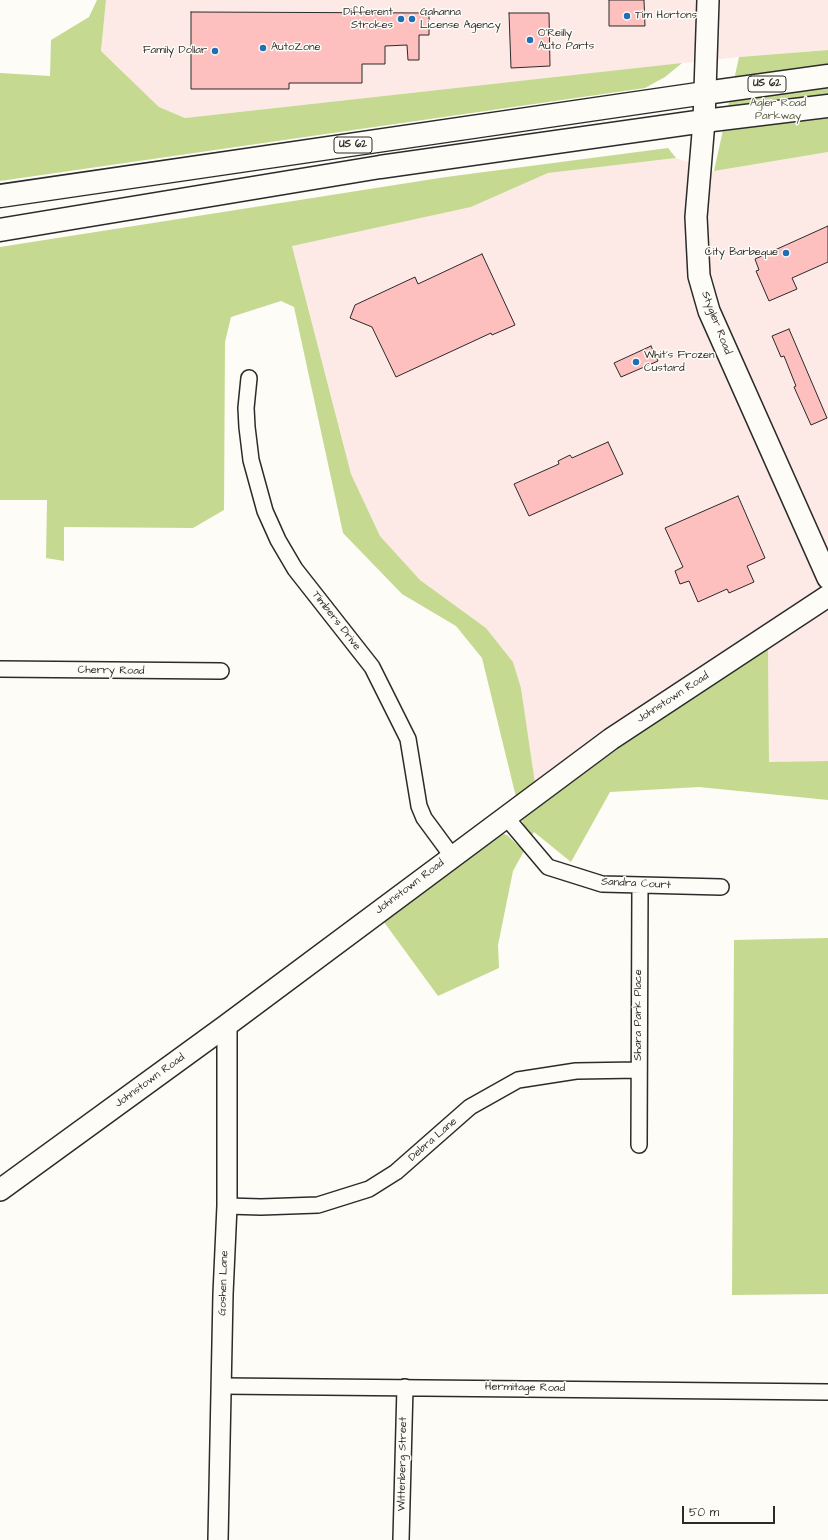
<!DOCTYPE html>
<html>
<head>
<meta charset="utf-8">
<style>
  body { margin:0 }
  #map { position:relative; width:828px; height:1540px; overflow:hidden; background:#fdfcf7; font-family:"Architects Daughter",sans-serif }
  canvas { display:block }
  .scale { position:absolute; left:682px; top:1506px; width:93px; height:18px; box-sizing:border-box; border:2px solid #2b2b2b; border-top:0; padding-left:5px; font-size:12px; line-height:14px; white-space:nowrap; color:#2b2b2b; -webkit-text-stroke:3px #fdfcf7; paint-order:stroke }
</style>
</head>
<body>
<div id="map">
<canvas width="828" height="1540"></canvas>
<div class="scale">50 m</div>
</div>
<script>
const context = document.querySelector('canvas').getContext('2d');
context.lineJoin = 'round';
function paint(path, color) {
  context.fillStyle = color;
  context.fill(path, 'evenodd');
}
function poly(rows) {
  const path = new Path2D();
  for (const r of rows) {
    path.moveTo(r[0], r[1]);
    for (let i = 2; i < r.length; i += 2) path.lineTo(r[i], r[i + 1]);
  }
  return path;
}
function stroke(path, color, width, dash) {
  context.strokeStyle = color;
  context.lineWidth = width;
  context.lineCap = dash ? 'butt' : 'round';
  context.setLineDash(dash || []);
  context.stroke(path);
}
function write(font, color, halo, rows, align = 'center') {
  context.font = font + ' "Architects Daughter",sans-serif';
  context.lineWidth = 3;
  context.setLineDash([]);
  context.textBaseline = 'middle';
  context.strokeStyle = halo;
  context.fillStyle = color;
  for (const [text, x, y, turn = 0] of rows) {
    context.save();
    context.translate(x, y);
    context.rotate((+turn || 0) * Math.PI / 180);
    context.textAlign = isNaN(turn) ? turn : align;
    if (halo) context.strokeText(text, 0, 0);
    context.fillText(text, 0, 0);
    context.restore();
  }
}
const built = poly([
  [106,0,828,0,828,50,739,57,185,118,159,107,101,51],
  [828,152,828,761,769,762,768,647,535,783,521,688,513,662,486,628,420,580,380,536,351,474,292,245,471,207,548,173,676,158,714,171]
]);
const green = poly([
  [97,0,106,0,101,51,159,107,185,118,682,63,665,77,645,88,0,181,0,73,50,76,51,40,89,17],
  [828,50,828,152,714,171,739,57],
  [668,148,676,158,548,173,471,207,292,246,351,474,380,536,420,580,486,628,513,662,521,688,535,783,516,797,482,658,456,626,402,594,343,533,294,307,281,301,231,317,225,342,224,510,193,528,64,527,64,561,46,558,47,500,0,500,0,247,446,177],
  [768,647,769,762,828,761,828,800,699,787,610,792,571,862,534,832,530,839,521,818,595,758],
  [499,833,507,835,524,851,513,871,498,945,499,968,438,996,381,918],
  [828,938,828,1294,732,1295,734,940]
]);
const building = poly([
  [609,0,644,0,645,26,609,26,609,0],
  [191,12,429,13,429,35,419,35,419,60,408,60,407,45,385,46,385,64,362,64,362,83,289,83,289,89,191,89,191,12],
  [509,13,549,13,550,66,511,68,509,13],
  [828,226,828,262,792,278,797,289,769,301,756,271,759,270,755,259,828,226],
  [482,254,515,325,492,335,491,333,396,377,372,327,350,318,355,305,415,277,418,284,482,254],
  [789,329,827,418,811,425,794,387,796,386,784,356,781,357,772,336,789,329],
  [651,346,658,361,621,377,614,363,651,346],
  [608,442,623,474,529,516,514,484,559,464,558,461,570,455,572,458,608,442],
  [738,496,765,558,747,566,754,582,729,593,727,589,698,602,689,581,680,584,675,571,683,567,665,528,738,496]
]);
const minor = poly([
  [249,378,246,408,247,427,251,460,265,511,278,540,295,569,372,667,408,739,419,806,424,818,452,856],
  [0,669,221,671],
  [505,816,548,867,602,884,721,887],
  [639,1145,640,886],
  [227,1206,261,1207,318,1205,369,1189,396,1172,470,1107,518,1080,576,1071,639,1070],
  [222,1386,828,1392],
  [401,1540,405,1387]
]);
const tertiary = poly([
  [218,1540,223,1294,227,1206,227,1025]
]);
const secondary = poly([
  [708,0,704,121,696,217,699,276,709,311,828,578],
  [0,1190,227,1025,611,739,828,596]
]);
const trunk = poly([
  [705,93,828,76],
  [704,121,828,106]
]);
const motorway = poly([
  [0,196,705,93],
  [0,230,380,167,704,121]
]);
const markers = [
  [627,16,4,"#1f6fb2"],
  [401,19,4,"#1f6fb2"],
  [412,19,4,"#1f6fb2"],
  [530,40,4,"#1f6fb2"],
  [263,48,4,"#1f6fb2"],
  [215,51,4,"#1f6fb2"],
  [786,253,4,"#1f6fb2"],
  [636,362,4,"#1f6fb2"]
];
const shields = [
  [767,84,38],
  [353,145,38]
];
const shieldNames = [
  ["US 62",767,84],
  ["US 62",353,145]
];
const poiNames = [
  ["Different",393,13,"right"],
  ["Strokes",393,26,"right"],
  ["Gahanna",420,13],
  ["License Agency",420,26],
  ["Tim Hortons",635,16],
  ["O'Reilly",538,34],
  ["Auto Parts",538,47],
  ["AutoZone",271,48],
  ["Family Dollar",207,51,"right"],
  ["City Barbeque",778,253,"right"],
  ["Whit's Frozen",644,356],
  ["Custard",644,369]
];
const parkNames = [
  ["Agler Road",778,104],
  ["Parkway",778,117]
];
const streetNames = [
  ["Stygler Road",716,323,69],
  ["Timbers Drive",336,621,52],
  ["Cherry Road",111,671,1],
  ["Johnstown Road",673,698,-33],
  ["Sandra Court",636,884,3],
  ["Johnstown Road",410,887,-37],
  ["Shara Park Place",639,1015,-90],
  ["Johnstown Road",150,1081,-36],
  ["Debra Lane",433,1140,-41],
  ["Goshen Lane",224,1283,-88],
  ["Hermitage Road",525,1388,1],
  ["Wittenberg Street",403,1464,-89]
];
paint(built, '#fdeae6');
paint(green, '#c5da90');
paint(building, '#fdc0bf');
stroke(building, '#2b2b2b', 1);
stroke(minor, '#2b2b2b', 18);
stroke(tertiary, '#2b2b2b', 22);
stroke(secondary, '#2b2b2b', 24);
stroke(trunk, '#2b2b2b', 25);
stroke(motorway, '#2b2b2b', 25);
stroke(minor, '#fdfcf7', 15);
stroke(tertiary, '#fdfcf7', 19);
stroke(secondary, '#fdfcf7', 21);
stroke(trunk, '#fdfcf7', 22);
stroke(motorway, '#fdfcf7', 22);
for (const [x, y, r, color] of markers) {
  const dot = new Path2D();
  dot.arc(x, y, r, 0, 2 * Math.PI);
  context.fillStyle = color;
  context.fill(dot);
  stroke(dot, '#fdfcf7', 1.5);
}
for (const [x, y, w] of shields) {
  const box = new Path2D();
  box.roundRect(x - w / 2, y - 8, w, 16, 3);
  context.fillStyle = '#fdfcf7';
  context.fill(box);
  stroke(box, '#2b2b2b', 1);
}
write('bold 10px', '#2b2b2b', null, shieldNames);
write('11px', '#2b2b2b', '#fdfcf7', poiNames, 'left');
write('11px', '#525744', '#fdfcf7', parkNames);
write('11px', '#2b2b2b', '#fdfcf7', streetNames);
</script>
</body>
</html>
